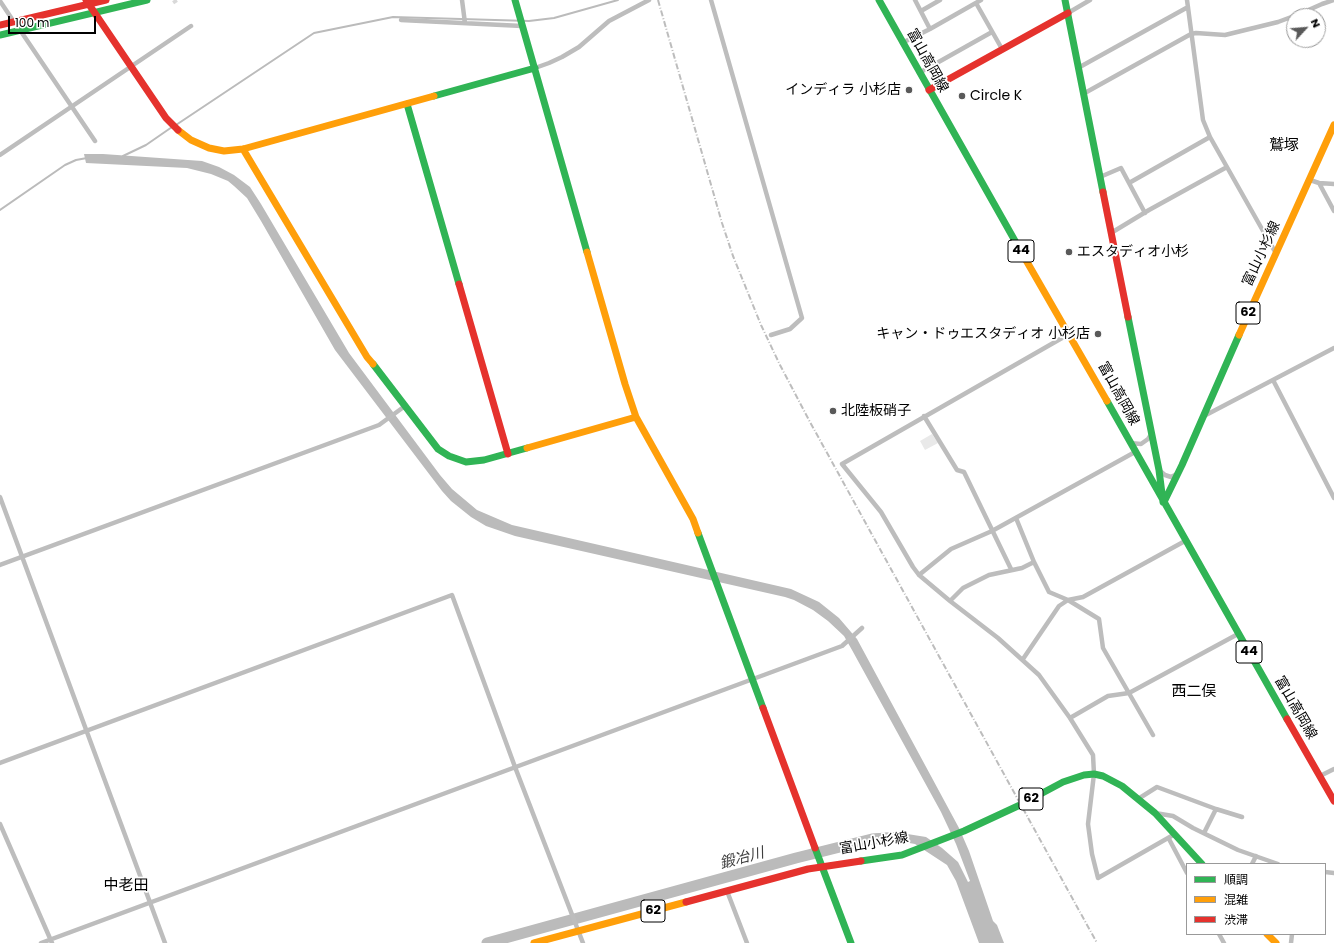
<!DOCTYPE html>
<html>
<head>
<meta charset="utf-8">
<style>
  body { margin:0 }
  #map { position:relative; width:1334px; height:943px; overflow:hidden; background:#fff; font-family:Poppins,"Noto Sans JP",sans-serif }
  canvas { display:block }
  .legend { position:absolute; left:1186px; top:863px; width:140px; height:72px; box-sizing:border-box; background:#fff; border:1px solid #999; margin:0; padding:5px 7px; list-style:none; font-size:12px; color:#000 }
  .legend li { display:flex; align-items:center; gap:8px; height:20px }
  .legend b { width:20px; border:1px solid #999 }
  .north { position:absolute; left:1286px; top:8px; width:40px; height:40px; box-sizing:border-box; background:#fff; border:1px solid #999; border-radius:50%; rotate:64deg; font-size:11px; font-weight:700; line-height:16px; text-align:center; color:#000 }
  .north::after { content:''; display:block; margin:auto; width:14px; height:18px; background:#595959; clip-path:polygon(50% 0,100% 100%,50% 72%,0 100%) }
  .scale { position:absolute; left:8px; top:16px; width:88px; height:18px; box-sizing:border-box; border:2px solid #000; border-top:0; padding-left:5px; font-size:12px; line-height:14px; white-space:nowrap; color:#000; -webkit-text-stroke:3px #fff; paint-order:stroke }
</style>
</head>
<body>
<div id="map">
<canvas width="1334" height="943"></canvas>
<ul class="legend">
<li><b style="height:5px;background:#30b455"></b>順調</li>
<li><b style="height:5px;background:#ff9f0a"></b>混雑</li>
<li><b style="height:5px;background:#e5322d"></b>渋滞</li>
</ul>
<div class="north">N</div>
<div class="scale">100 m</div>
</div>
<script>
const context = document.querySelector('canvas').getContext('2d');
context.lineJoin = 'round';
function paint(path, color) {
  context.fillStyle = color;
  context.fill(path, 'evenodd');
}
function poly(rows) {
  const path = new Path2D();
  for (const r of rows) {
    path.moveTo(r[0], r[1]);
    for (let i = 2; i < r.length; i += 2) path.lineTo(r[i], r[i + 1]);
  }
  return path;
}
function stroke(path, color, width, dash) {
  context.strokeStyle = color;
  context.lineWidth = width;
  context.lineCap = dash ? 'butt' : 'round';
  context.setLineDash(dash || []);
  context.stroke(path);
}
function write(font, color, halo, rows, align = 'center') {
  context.font = font + ' Poppins,"Noto Sans JP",sans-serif';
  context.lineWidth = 3.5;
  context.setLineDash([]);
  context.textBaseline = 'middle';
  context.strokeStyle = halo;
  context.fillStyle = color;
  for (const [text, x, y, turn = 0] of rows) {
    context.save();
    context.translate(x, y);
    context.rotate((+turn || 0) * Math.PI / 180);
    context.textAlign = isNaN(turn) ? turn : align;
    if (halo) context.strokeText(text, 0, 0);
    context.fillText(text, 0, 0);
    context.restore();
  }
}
const green = poly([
  [932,434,938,443,925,450,920,441]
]);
const water = poly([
  [84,154,103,154,202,161,219,167,234,175,250,187,261,204,349,353,440,475,452,489,477,510,512,525,791,589,819,602,839,618,857,639,959,828,969,851,993,921,997,925,1004,943,979,943,956,881,947,865,915,844,898,841,874,844,872,834,895,832,926,837,942,848,958,862,968,882,970,881,956,844,941,812,852,650,844,636,828,621,813,610,794,600,785,597,515,536,486,526,471,517,451,501,442,491,335,350,261,221,247,198,234,186,228,181,211,174,187,168,86,163]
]);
const stream = poly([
  [176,125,314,33,393,17,529,21,554,18,618,0],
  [123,156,146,145,172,127],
  [0,210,65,165,76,160,87,158]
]);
const river = poly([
  [487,943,796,858,872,839,887,838]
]);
const streetTunnel = poly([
  [174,0,176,3]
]);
const street = poly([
  [462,0,465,23],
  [711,0,802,318,790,329,771,335],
  [915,0,930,29],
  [1187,0,1203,120,1210,137,1271,245,1276,253],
  [0,1,14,22],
  [976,3,1002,49],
  [921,11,940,0],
  [1068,13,1090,0],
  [1295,16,1322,4,1334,0],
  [401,20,522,26],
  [20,30,95,141],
  [902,43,930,29,981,0],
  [535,68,549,63,562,57,579,47,609,21,649,0],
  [1078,68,1188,7],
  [919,73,992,32],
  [1083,94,1191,34,1196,33,1225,35,1278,22,1294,16],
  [0,155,191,26],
  [1100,177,1121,168,1145,213],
  [1310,180,1319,183,1334,184],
  [1129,183,1210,137],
  [1319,183,1334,211],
  [1111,233,1149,210,1227,167],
  [1069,334,842,464,881,512,913,567,919,575,950,601,998,638,1039,675,1070,718,1093,755,1094,774,1088,824,1092,854,1098,878,1175,834],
  [1273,380,1334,498],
  [924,416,957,470,964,472,1011,569],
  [1204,416,1334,348],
  [1130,443,1141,444,1148,439,1152,433],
  [1159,470,1165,475,1171,477,1177,474],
  [0,497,165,943],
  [1016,518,1034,562,1049,592,1068,600,1099,619,1103,648,1153,735],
  [0,565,379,425,405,406],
  [919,575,951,549,992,531,1135,452],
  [950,601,963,588,989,575,1022,568,1034,562],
  [1023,659,1059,606,1068,600,1083,597,1185,541],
  [1070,718,1108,696,1129,693,1238,634],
  [0,763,452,595,515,767,583,943],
  [1320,776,1334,769],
  [1138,799,1157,787,1216,809,1242,817],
  [1155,813,1173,816,1193,828,1238,850,1278,864],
  [0,824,52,943],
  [1204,833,1216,809],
  [1169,839,1187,873],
  [1252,864,1256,856],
  [1325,872,1334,873],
  [727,891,747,943],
  [1219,934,1224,943],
  [41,943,842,646,862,628],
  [1291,943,1292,934]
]);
const fast = poly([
  [515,0,587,252],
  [879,0,1019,248],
  [1065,0,1103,192],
  [0,35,147,0],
  [434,96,535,68],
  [407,104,459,284],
  [1128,317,1159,470,1163,502],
  [373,364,438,449,449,456,466,462,484,460,527,448],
  [1107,401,1287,719],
  [1164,502,1182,465,1239,335],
  [698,533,763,708],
  [815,848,851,943],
  [861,861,902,855,964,831,1020,805,1063,782,1084,775,1094,774,1103,776,1122,786,1155,813,1202,864]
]);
const slow = poly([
  [178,130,191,140,209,148,224,151,243,149,434,96],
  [243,149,367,357,373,364],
  [1019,248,1107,401],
  [587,252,625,384,636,417,693,519,698,533],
  [1239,335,1334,125],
  [527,448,636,417],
  [1267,934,1276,943],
  [534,943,686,902]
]);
const jam = poly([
  [86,0,166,118,178,130],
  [0,25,106,0],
  [929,90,1068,13],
  [1103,192,1128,317],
  [459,284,508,454],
  [763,708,815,848],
  [1287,719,1334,801],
  [686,902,808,869,861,861]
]);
const rail = poly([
  [658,0,722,223,733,256,761,325,780,365,810,422,1097,943]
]);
const markers = [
  [909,90,4,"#595959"],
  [962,96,4,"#595959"],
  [1069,252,4,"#595959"],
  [1098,334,4,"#595959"],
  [833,411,4,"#595959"]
];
const shields = [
  [1021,251,26],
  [1248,313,24],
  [1249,652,26],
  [1031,799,24],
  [653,911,24]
];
const shieldNames = [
  ["44",1021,251],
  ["62",1248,313],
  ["44",1249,652],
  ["62",1031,799],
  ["62",653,911]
];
const streetNames = [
  ["富山高岡線",927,61,61],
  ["富山小杉線",1262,254,-65],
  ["富山高岡線",1118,394,61],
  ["富山高岡線",1295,708,60],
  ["富山小杉線",874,844,-10]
];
const poiNames = [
  ["インディラ 小杉店",901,90,"right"],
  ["Circle K",970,96],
  ["エスタディオ小杉",1077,252],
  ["キャン・ドゥエスタディオ 小杉店",1090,334,"right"],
  ["北陸板硝子",841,411]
];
const neighbourhoodNames = [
  ["鷲塚",1284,146],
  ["西二俣",1194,692],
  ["中老田",126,886]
];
const waterNames = [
  ["鍛冶川",742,859,-15]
];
paint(green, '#e9e9e9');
paint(water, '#bbb');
stroke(stream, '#bbb', 2);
stroke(river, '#bbb', 11);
stroke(streetTunnel, '#d9d9d9', 4.5, [4.5, 2]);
stroke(street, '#bdbdbd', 4.5);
stroke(fast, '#30b455', 7);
stroke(slow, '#ff9f0a', 7);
stroke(jam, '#e5322d', 7);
stroke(rail, '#bdbdbd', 2, [6, 2, 1, 2]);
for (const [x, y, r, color] of markers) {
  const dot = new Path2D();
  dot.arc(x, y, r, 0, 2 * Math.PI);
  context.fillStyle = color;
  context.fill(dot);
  stroke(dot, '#fff', 1.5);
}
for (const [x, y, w] of shields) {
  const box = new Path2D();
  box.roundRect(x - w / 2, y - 11, w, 22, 3);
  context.fillStyle = '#fff';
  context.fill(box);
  stroke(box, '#000', 1);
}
write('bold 13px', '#000', null, shieldNames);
write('14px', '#000', '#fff', streetNames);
write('14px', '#000', '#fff', poiNames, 'left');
write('15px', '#000', '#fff', neighbourhoodNames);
write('italic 15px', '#3f3f3f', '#fff', waterNames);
</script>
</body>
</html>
